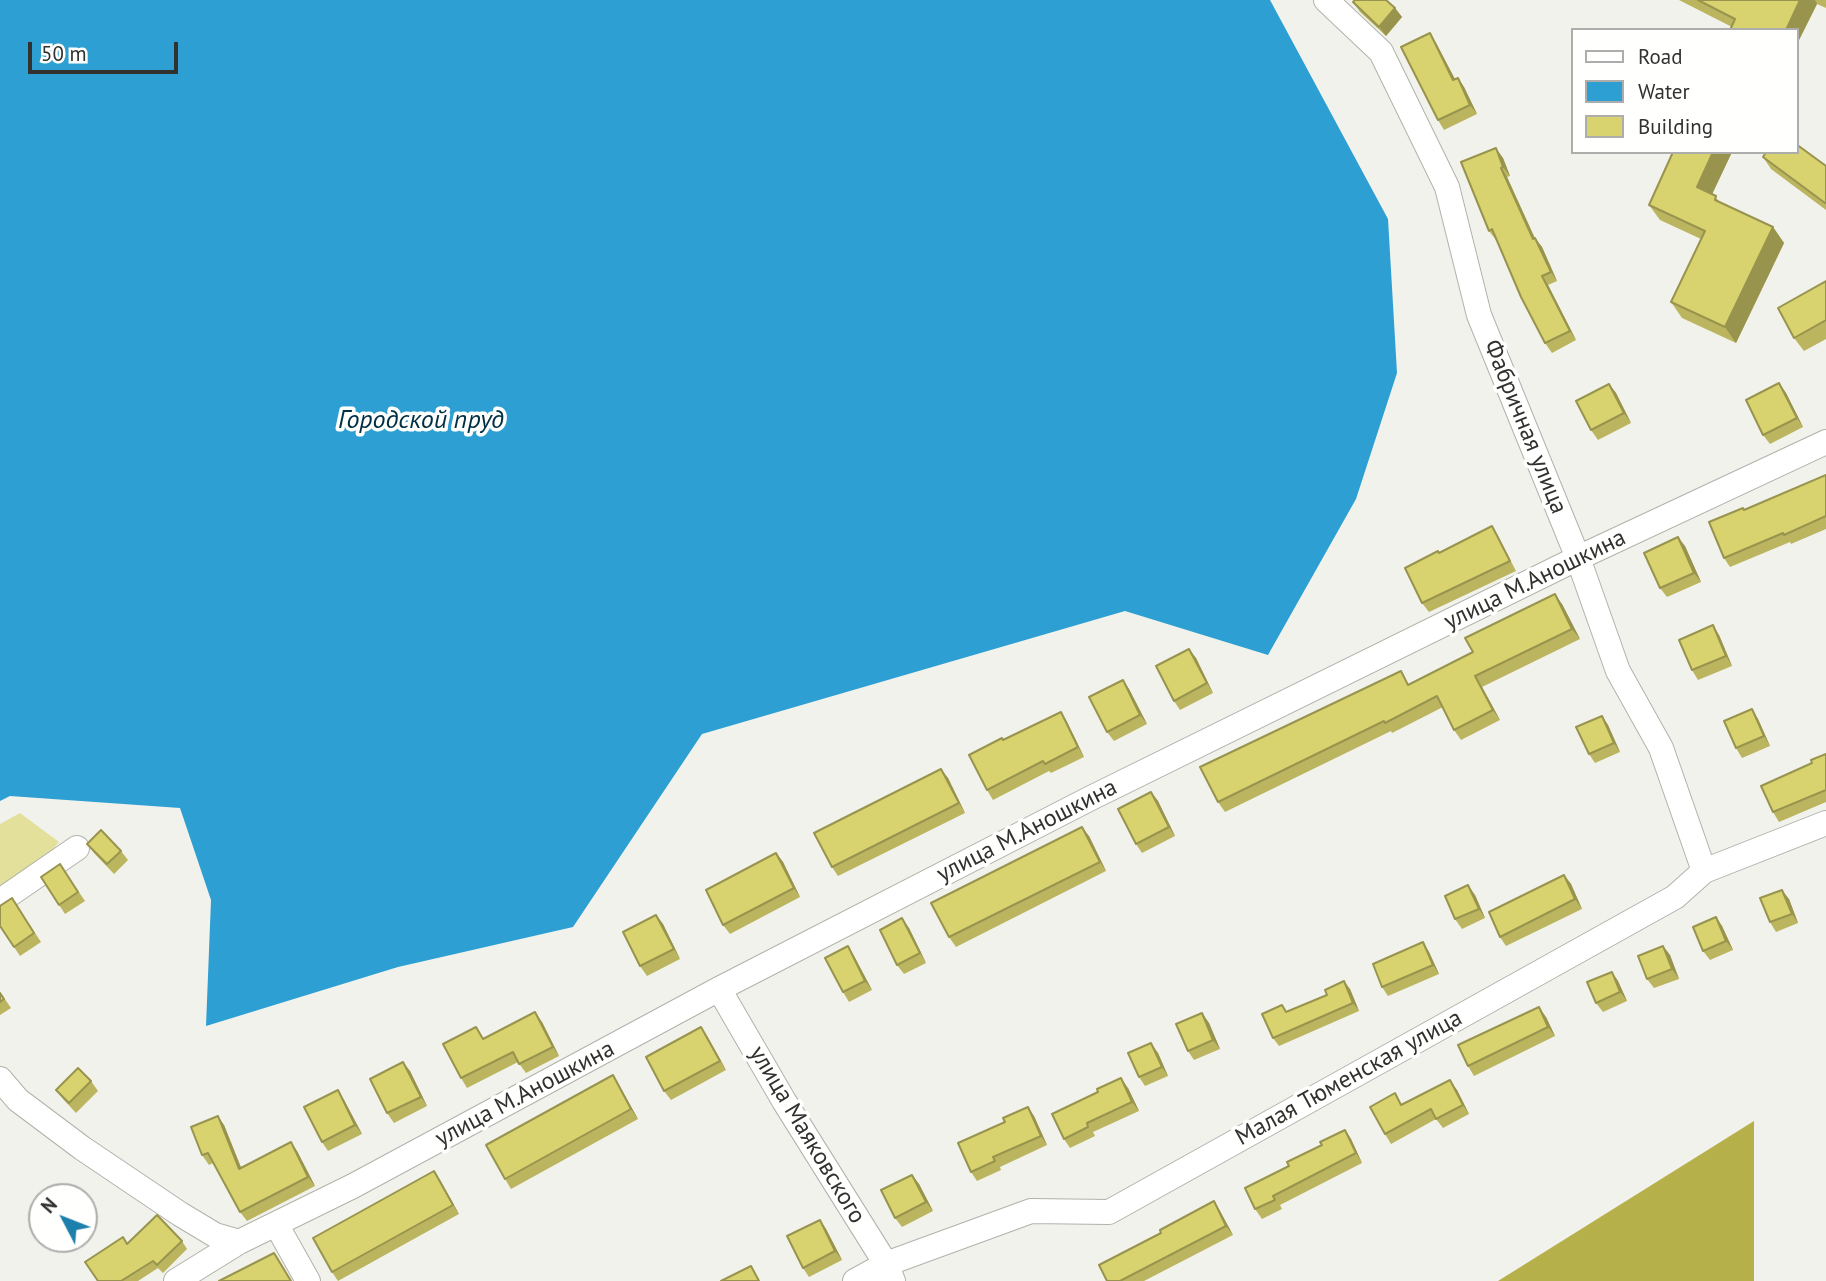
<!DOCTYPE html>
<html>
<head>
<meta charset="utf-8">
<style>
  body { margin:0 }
  #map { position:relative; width:1826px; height:1281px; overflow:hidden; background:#f2f2ec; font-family:"PT Sans",sans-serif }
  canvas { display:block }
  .legend { position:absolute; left:1571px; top:28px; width:228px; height:126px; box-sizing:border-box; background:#fffffe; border:2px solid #adadab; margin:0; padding:9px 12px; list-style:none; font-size:21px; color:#31312f }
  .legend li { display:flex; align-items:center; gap:14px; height:35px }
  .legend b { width:35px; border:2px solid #adadab }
  .north { position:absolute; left:28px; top:1183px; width:70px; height:70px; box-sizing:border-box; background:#fffffe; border:2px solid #adadab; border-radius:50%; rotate:312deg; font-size:19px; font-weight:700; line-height:28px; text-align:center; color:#31312f }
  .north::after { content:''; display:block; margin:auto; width:24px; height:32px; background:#1d7fab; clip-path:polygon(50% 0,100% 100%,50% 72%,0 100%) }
  .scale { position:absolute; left:28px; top:42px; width:150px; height:32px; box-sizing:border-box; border:4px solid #31312f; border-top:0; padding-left:9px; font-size:21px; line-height:24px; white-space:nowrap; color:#31312f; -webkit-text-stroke:5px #fffffe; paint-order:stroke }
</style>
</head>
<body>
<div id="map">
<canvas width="1826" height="1281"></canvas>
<ul class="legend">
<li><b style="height:9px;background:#fff"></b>Road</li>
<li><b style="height:19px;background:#2e9fd2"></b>Water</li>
<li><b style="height:19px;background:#d9d36f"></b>Building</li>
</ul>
<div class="north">N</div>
<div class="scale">50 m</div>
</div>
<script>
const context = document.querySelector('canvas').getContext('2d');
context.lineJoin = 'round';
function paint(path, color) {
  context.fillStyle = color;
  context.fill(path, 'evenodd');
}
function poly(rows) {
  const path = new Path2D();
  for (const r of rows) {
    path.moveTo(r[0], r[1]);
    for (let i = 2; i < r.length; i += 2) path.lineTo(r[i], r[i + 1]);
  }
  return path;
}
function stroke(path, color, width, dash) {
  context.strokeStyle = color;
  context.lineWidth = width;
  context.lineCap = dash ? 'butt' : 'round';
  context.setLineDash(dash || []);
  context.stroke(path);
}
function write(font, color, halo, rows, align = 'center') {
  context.font = font + ' "PT Sans",sans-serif';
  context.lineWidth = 7;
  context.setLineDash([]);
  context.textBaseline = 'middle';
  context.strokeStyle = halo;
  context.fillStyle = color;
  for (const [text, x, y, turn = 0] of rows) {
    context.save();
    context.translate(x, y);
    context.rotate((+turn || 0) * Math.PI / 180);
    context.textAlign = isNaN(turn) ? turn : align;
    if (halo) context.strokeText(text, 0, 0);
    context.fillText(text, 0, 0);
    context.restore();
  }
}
const green = poly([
  [20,813,59,842,42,862,0,890,0,824]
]);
const forest = poly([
  [1754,1121,1754,1281,1498,1281]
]);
const water = poly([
  [0,0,1270,0,1388,219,1397,373,1356,499,1268,655,1125,611,702,734,573,927,398,967,206,1026,211,900,180,808,10,796,0,801]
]);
const minor = poly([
  [1326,0,1381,52,1447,187,1479,315,1578,558,1618,671,1661,748,1704,871],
  [0,901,77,848],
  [719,989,784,1101,886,1264,893,1281],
  [0,1079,18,1100,82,1148,180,1214,215,1235,239,1242],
  [276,1224,308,1281],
  [176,1281,239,1242,353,1186,719,989,1091,798,1578,558,1826,442],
  [855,1281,886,1264,1031,1211,1109,1212,1675,897,1704,871,1826,823]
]);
const wall = poly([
  [1679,0,1826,0,1826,8,1817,4,1796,46,1796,30,1732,27],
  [1353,2,1395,8,1402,17,1386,36,1360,12],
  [1436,43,1455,79,1458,78,1464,87,1477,114,1444,130,1438,120],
  [1673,152,1732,152,1712,194,1721,203,1773,227,1784,243,1736,343,1682,318,1671,302,1701,239,1660,220,1649,205],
  [1763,157,1826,166,1826,210,1771,169],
  [1503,158,1510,176,1507,177,1535,238,1542,247,1557,281,1548,285,1576,340,1552,353,1545,343,1497,240,1496,240,1489,231],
  [1826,281,1826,339,1804,351,1794,338],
  [1779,383,1786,393,1803,427,1770,444,1763,435],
  [1609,384,1616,393,1631,423,1598,440,1591,430],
  [1826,475,1826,529,1791,544,1790,542,1730,567,1724,558,1745,510],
  [1492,526,1498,536,1516,571,1429,612,1422,603,1440,553],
  [1685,546,1701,582,1667,597,1660,588],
  [1562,604,1580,639,1482,687,1500,720,1461,740,1454,730,1443,707,1392,733,1391,731,1225,812,1218,802,1409,684,1473,652],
  [1719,635,1732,666,1698,680,1692,670],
  [1196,658,1213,693,1180,710,1174,701],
  [1123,680,1129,689,1147,724,1114,741,1107,732],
  [1752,709,1758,719,1770,746,1742,758,1736,748],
  [1061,712,1067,722,1084,757,1051,773,1049,771,993,800,987,790,1004,740],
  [1602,716,1608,725,1620,752,1595,763,1589,754],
  [1826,754,1826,802,1779,822,1773,812,1812,763],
  [948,778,965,813,838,876,832,867],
  [1151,792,1158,801,1175,836,1142,853,1136,844],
  [1089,836,1106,871,956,947,949,937],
  [87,844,121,851,128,860,114,874,94,853],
  [776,853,783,862,800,897,730,934,723,925],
  [60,864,85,901,65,914,41,877],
  [1564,875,1571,884,1582,909,1506,946,1500,937],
  [1475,895,1485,918,1462,929,1455,919],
  [12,898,41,942,20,956,0,926],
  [1789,899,1798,923,1776,932,1770,922],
  [656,915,663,924,680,959,647,976,640,966],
  [1716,917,1722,926,1733,950,1710,960,1703,951],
  [909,928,926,963,904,974,897,965],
  [1423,942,1429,952,1439,974,1388,996,1382,987],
  [1663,946,1670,955,1679,979,1654,988,1647,979],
  [854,956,872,990,849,1002,843,992],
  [1612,972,1618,981,1627,1001,1603,1012,1596,1003],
  [1350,989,1359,1011,1279,1046,1273,1038,1287,1011],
  [0,992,11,1008,0,1015],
  [1202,1013,1209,1023,1220,1049,1194,1060,1188,1051],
  [1546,1017,1555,1036,1474,1076,1468,1066],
  [542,1022,559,1056,526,1073,518,1062,467,1088,461,1078,484,1038],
  [701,1027,707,1036,726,1070,671,1100,664,1091],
  [1158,1053,1168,1076,1145,1086,1139,1077],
  [410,1071,427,1106,394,1123,387,1113],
  [613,1075,619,1085,638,1119,511,1189,505,1179],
  [91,1081,98,1091,76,1113,63,1099,56,1090],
  [1128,1088,1139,1111,1093,1132,1095,1136,1070,1148,1064,1139],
  [1457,1090,1469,1114,1443,1128,1436,1119,1391,1144,1385,1134,1402,1105],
  [344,1100,362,1134,328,1151,322,1142],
  [1034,1116,1047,1145,1000,1167,1001,1170,977,1181,971,1172],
  [224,1125,241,1167,297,1151,315,1186,247,1221,240,1212,213,1163,209,1165,202,1155],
  [1345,1130,1351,1139,1362,1163,1280,1205,1282,1209,1262,1219,1255,1209,1289,1166],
  [912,1175,919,1184,933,1211,902,1227,895,1218],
  [440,1180,459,1214,338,1281,332,1272],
  [1214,1201,1220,1211,1233,1235,1144,1281,1107,1281,1161,1233],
  [820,1220,826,1229,842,1260,809,1277,803,1268],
  [182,1241,187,1249,163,1273,158,1268,138,1281,98,1281,127,1244]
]);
const shadedWall = poly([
  [1800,0,1815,0,1817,4,1796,46,1796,30,1786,30],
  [1395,8,1402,17,1386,36,1379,27],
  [1430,33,1436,43,1460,89,1453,80],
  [1458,78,1464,87,1477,114,1470,105],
  [1496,148,1503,158,1510,176,1503,167],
  [1713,152,1732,152,1708,203,1697,187],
  [1501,168,1507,177,1539,248,1533,239],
  [1773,227,1784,243,1736,343,1725,327],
  [1535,238,1542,247,1557,281,1551,272],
  [1542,276,1548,285,1576,340,1570,331],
  [1779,383,1786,393,1803,427,1797,418],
  [1609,384,1616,393,1631,423,1624,413],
  [1678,537,1685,546,1701,582,1694,573],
  [1555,594,1562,604,1580,639,1572,629],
  [1713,625,1719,635,1732,666,1726,656],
  [1189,649,1196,658,1213,693,1207,683],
  [1475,676,1482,687,1500,720,1493,710],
  [1123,680,1129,689,1147,724,1140,715],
  [1752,709,1758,719,1770,746,1764,736],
  [1061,712,1067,722,1084,757,1078,747],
  [1602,716,1608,725,1620,752,1614,743],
  [941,769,948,778,965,813,959,803],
  [1151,792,1158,801,1175,836,1169,827],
  [1082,827,1089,836,1106,871,1100,862],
  [776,853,783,862,800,897,794,888],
  [1564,875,1571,884,1582,909,1575,899],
  [1468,885,1475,895,1485,918,1479,909],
  [1782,890,1789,899,1798,923,1792,914],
  [656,915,663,924,680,959,674,949],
  [1716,917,1722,926,1733,950,1726,941],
  [902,918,909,928,926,963,920,953],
  [1423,942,1429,952,1439,974,1433,965],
  [848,946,854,956,872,990,865,981],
  [1663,946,1670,955,1679,979,1672,969],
  [1612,972,1618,981,1627,1001,1620,992],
  [1344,981,1350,989,1359,1011,1353,1003],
  [1539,1007,1546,1017,1555,1036,1548,1027],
  [535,1012,542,1022,559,1056,553,1047],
  [1202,1013,1209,1023,1220,1049,1213,1040],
  [701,1027,707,1036,726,1070,720,1061],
  [1151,1043,1158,1053,1168,1076,1162,1067],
  [403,1062,410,1071,427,1106,421,1097],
  [613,1075,619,1085,638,1119,631,1109],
  [1121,1078,1128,1088,1139,1111,1132,1102],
  [1450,1080,1457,1090,1469,1114,1463,1105],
  [338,1090,344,1100,362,1134,355,1125],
  [1028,1107,1034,1116,1047,1145,1041,1136],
  [218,1116,224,1125,245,1178,239,1169],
  [1345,1130,1351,1139,1362,1163,1356,1153],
  [291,1142,297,1151,315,1186,308,1177],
  [434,1171,440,1180,459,1214,453,1205],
  [912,1175,919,1184,933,1211,926,1202],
  [1214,1201,1220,1211,1233,1235,1226,1226],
  [820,1220,826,1229,842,1260,835,1251]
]);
const building = poly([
  [1355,0,1386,0,1395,8,1379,27,1353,2,1355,0],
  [1698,0,1800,0,1786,30,1730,30,1735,19,1698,0],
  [1430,33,1453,80,1458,78,1470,105,1438,120,1401,47,1430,33],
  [1796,144,1826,166,1826,202,1825,203,1763,157,1766,152,1796,152,1796,144],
  [1496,148,1503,167,1501,168,1533,239,1535,238,1551,272,1542,276,1570,331,1545,343,1521,297,1492,229,1489,231,1461,162,1496,148],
  [1673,152,1713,152,1697,187,1716,196,1715,200,1773,227,1725,327,1671,302,1705,231,1649,205,1673,152],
  [1826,281,1826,320,1794,338,1778,308,1826,281],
  [1779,383,1797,418,1763,435,1746,400,1779,383],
  [1609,384,1624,413,1591,430,1576,401,1609,384],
  [1826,475,1826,516,1784,535,1783,533,1724,558,1709,522,1743,508,1744,510,1826,475],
  [1492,526,1510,561,1422,603,1405,568,1438,551,1439,553,1492,526],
  [1678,537,1694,573,1660,588,1644,553,1678,537],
  [1555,594,1572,629,1475,676,1493,710,1454,730,1437,696,1385,723,1384,721,1218,802,1200,767,1401,671,1408,685,1473,652,1465,638,1555,594],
  [1713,625,1726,656,1692,670,1679,640,1713,625],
  [1189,649,1207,683,1174,701,1156,666,1189,649],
  [1123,680,1140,715,1107,732,1089,697,1123,680],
  [1752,709,1764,736,1736,748,1724,721,1752,709],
  [1061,712,1078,747,1045,764,1043,761,987,790,969,755,1002,738,1003,740,1061,712],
  [1602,716,1614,743,1589,754,1576,727,1602,716],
  [1826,754,1826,790,1773,812,1761,786,1812,763,1811,760,1826,754],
  [941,769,959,803,832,867,814,833,941,769],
  [1151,792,1169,827,1136,844,1118,809,1151,792],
  [1082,827,1100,862,949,937,931,903,1082,827],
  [101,830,121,851,107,864,87,844,101,830],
  [776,853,794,888,723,925,706,890,776,853],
  [60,864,78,892,59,905,41,877,60,864],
  [1564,875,1575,899,1500,937,1489,912,1564,875],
  [1468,885,1479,909,1455,919,1445,896,1468,885],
  [1782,890,1792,914,1770,922,1760,898,1782,890],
  [12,898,34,933,14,947,0,926,0,906,12,898],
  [656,915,674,949,640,966,623,932,656,915],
  [1716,917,1726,941,1703,951,1693,927,1716,917],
  [902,918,920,953,897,965,880,930,902,918],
  [1423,942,1433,965,1382,987,1373,964,1423,942],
  [848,946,865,981,843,992,825,958,848,946],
  [1663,946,1672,969,1647,979,1638,956,1663,946],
  [1612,972,1620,992,1596,1003,1587,982,1612,972],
  [1344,981,1353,1003,1273,1038,1262,1014,1282,1005,1286,1012,1327,995,1325,990,1344,981],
  [0,993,4,999,0,1002,0,993],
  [1539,1007,1548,1027,1468,1066,1458,1045,1539,1007],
  [535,1012,553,1047,519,1064,513,1052,461,1078,443,1044,476,1027,483,1039,535,1012],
  [1202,1013,1213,1040,1188,1051,1176,1024,1202,1013],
  [701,1027,720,1061,664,1091,646,1057,701,1027],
  [1151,1043,1162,1067,1139,1077,1128,1053,1151,1043],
  [403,1062,421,1097,387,1113,370,1079,403,1062],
  [78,1068,91,1081,69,1103,56,1090,78,1068],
  [613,1075,631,1109,505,1179,486,1145,613,1075],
  [1121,1078,1132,1102,1087,1123,1088,1127,1064,1139,1052,1114,1098,1092,1097,1089,1121,1078],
  [1450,1080,1463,1105,1436,1119,1431,1109,1385,1134,1370,1107,1395,1093,1401,1105,1450,1080],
  [338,1090,355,1125,322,1142,304,1107,338,1090],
  [1028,1107,1041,1136,993,1157,995,1161,971,1172,958,1143,1005,1122,1003,1118,1028,1107],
  [218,1116,239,1169,291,1142,308,1177,240,1212,208,1153,202,1155,191,1127,218,1116],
  [1345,1130,1356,1153,1273,1196,1275,1200,1255,1209,1245,1188,1289,1166,1287,1162,1322,1145,1320,1142,1345,1130],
  [434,1171,453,1205,332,1272,313,1238,434,1171],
  [912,1175,926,1202,895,1218,881,1190,912,1175],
  [1214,1201,1226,1226,1120,1281,1107,1281,1099,1265,1161,1233,1160,1230,1214,1201],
  [157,1215,182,1241,157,1265,153,1261,121,1281,98,1281,85,1262,123,1237,127,1244,157,1215],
  [820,1220,835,1251,803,1268,787,1236,820,1220],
  [274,1253,291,1281,219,1281,274,1253],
  [751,1266,759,1281,721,1281,751,1266]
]);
const streetNames = [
  ["Фабричная улица",1525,427,68],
  ["улица М.Аношкина",1535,580,-26],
  ["улица М.Аношкина",1027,831,-27],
  ["Малая Тюменская улица",1349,1078,-29],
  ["улица М.Аношкина",525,1094,-28],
  ["улица Маяковского",807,1135,59]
];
const waterNames = [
  ["Городской пруд",421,421]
];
paint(green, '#e3e09b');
paint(forest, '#b6b04b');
paint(water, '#2e9fd2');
stroke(minor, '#b2b2ac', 26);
stroke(minor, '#fff', 24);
paint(wall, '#bbb55f');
paint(shadedWall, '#98944e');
paint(building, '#d9d36f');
stroke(building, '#98944e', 2);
write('24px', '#31312f', '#fffffe', streetNames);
write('italic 26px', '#003045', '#fffffe', waterNames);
</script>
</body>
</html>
